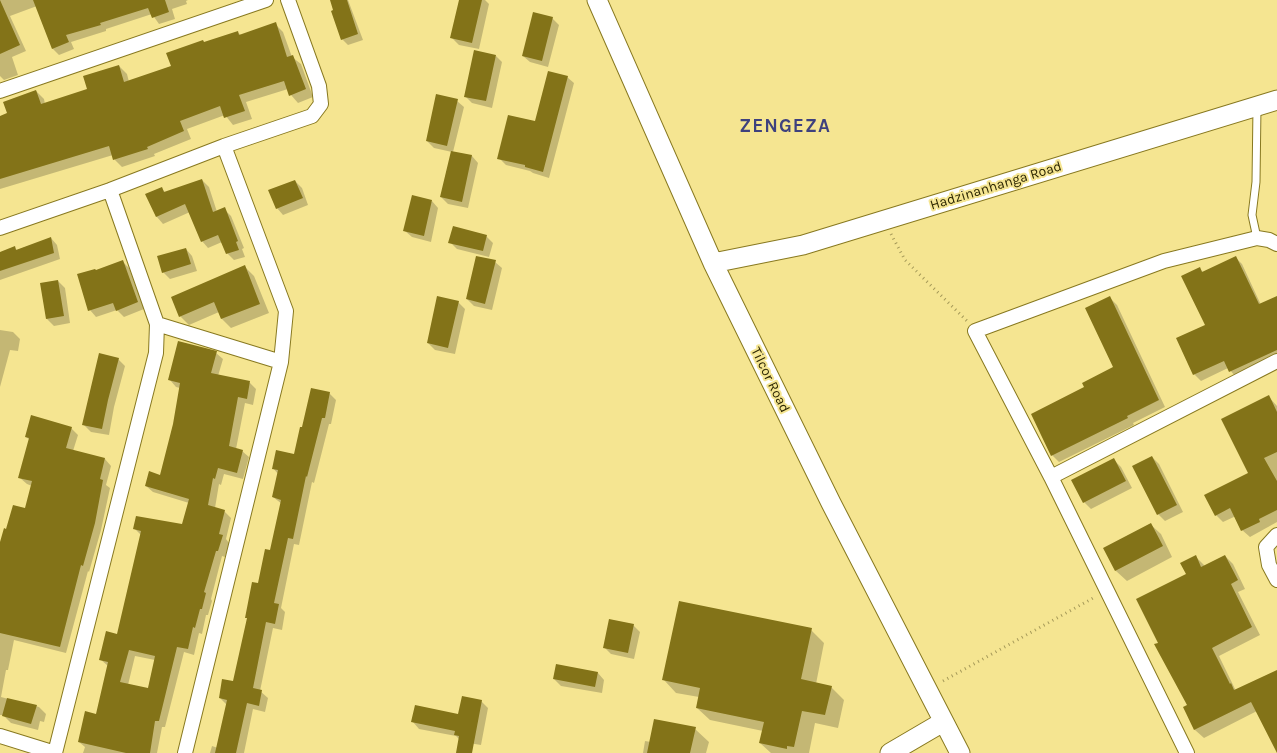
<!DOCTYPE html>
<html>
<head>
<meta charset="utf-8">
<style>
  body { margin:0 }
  canvas { display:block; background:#f5e591 }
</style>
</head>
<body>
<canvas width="1277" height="753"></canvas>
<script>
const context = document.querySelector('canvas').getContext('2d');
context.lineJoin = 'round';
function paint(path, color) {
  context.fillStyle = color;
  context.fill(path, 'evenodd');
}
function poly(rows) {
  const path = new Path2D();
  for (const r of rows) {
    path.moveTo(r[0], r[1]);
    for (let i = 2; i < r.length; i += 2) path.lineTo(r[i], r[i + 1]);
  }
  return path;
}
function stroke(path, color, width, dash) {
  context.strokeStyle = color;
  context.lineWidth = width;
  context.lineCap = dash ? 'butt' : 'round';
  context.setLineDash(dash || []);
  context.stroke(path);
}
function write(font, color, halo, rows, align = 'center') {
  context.font = font + ' Karla,sans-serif';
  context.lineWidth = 4;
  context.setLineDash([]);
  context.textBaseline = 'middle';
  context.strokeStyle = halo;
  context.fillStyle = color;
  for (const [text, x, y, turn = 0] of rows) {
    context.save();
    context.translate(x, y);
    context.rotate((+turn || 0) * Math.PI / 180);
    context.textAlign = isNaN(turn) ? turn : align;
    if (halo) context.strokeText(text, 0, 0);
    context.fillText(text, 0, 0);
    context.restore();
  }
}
const shadow = poly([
  [0,0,188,0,186,1,187,4,172,9,175,19,159,24,152,14,106,29,106,31,71,42,74,49,59,55,53,49,37,6,10,16,26,51,12,57,18,75,4,80,0,76],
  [331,0,348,0,363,40,348,45,342,39],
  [460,0,485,0,489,4,479,49,459,45,452,38],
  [552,18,559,25,548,67,530,62,523,56],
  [275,24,283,32,292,57,301,64,313,97,298,103,291,95,288,89,246,102,252,119,233,125,225,115,187,129,191,139,154,154,155,156,122,167,115,160,113,155,0,189,0,117,9,114,36,91,44,99,45,104,88,90,119,66,127,74,129,82,172,66,205,43,237,32,241,35],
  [496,56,502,62,492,108,472,103,465,96],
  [567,77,574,83,549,178,533,173,530,171,506,165,499,158,536,123],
  [457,101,464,107,453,152,472,156,478,163,468,208,448,204,441,197,452,152,434,148,427,141],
  [202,180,209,187,217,212,224,209,231,216,244,248,242,249,245,257,234,260,227,253,222,242,208,248,202,241,190,212,163,224,157,217,147,194,161,188,166,193],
  [295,181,302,188,308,205,283,215,277,208],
  [432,201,438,208,431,242,412,237,405,231],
  [486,236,493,243,489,257,457,249,450,242],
  [51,238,57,245,60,259,0,280,0,253,15,248,17,250],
  [186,249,192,256,197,271,170,279,163,272],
  [1235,257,1242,264,1261,305,1277,297,1277,360,1237,378,1228,368,1201,381,1194,374,1207,325,1199,268,1204,273],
  [122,261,129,268,144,309,124,317,117,310,96,317,90,310,96,271],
  [495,262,502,268,492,310,474,306,467,299],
  [245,267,254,276,269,313,231,328,222,319,219,312,189,325,180,316],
  [58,281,65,288,70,323,54,326,47,319,41,284],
  [1110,298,1117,305,1165,407,1133,423,1134,425,1059,462,1052,455,1086,387,1115,368],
  [458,302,465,309,455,354,435,350,428,343],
  [0,330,13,332,20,339,18,351,10,350,0,387],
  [216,353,223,359,218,376,250,383,256,389,253,405,245,403,236,449,242,451,249,457,243,479,224,474,221,485,219,484,215,508,224,511,231,518,226,539,229,543,225,557,222,556,211,599,212,601,208,615,206,615,202,634,199,633,194,655,184,652,165,727,162,727,157,753,83,753,85,747,79,742,97,715,108,666,100,659,118,635,141,535,135,529,183,525,189,503,153,492,146,486,161,476,174,424,180,388,176,387,170,380],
  [135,656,155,660,148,689,128,685],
  [118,359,125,366,114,407,109,435,91,432,84,425],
  [329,393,336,400,331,424,329,424,314,483,312,482,299,545,294,544,281,608,285,612,282,630,273,628,260,691,268,698,265,712,253,709,244,753,210,753,212,746,218,748,227,705,220,698,234,682,259,585,271,552,282,504,273,497,278,474,273,468,295,456,303,429],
  [1268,396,1277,406,1277,522,1250,537,1242,530,1236,516,1223,522,1216,515,1250,474],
  [71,428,78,435,73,451,105,459,111,466,106,485,110,488,101,530,89,572,88,571,66,653,14,640,8,670,6,670,1,697,39,707,46,714,44,722,40,721,38,730,11,723,3,715,0,715,0,553,7,531,26,510,32,486,27,484,20,478,30,440,26,437],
  [1152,457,1159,464,1183,512,1165,521,1158,514],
  [1114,460,1121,467,1132,488,1091,509,1084,502],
  [1150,524,1161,534,1172,557,1127,581,1116,571,1105,548],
  [1195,556,1205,566,1225,556,1233,564,1245,589,1238,592,1260,635,1219,656,1236,691,1277,671,1277,751,1257,711,1204,738,1195,730,1185,707,1188,706,1159,643],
  [633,625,640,632,634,659,611,654,604,647],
  [811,630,824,643,816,684,831,687,844,700,838,728,815,723,809,753,771,753,760,743,763,731,710,720,697,708,699,697,676,693,664,680],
  [598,673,604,680,602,693,561,686,554,679],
  [481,701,488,708,481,745,462,742,456,736,419,729,413,722,459,716],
  [695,729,709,742,706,753,643,753,645,741,651,742]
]);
const building = poly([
  [0,0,20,45,0,54],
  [33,0,165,0,169,12,152,18,148,8,100,23,101,25,66,35,69,42,52,49],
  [330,0,347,0,358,34,341,40,331,11,333,10],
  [459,0,482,0,472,43,450,38],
  [533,12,553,17,542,61,522,56],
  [276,22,287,57,293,55,306,89,289,96,284,81,239,95,245,111,224,118,220,106,180,121,184,131,147,147,148,149,113,160,109,146,0,179,0,116,7,113,3,102,36,90,41,104,87,89,83,76,119,65,124,82,171,66,166,53,203,40,204,42,238,31,239,35],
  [474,50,496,55,486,101,464,97],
  [548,71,568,76,543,172,525,167,525,165,497,159,508,115,535,121],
  [436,94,458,99,447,146,426,141],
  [451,151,472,155,462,202,440,197],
  [202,179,213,212,225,207,238,241,236,242,239,250,226,254,218,235,201,242,185,204,156,217,145,194,162,187,164,192],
  [295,180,303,198,276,209,268,190],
  [412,195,432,200,424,236,403,231],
  [453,226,487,235,483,251,448,243],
  [51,237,54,253,0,271,0,252,15,246,16,250],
  [186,248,191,264,162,273,157,256],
  [476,256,496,260,485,304,466,299],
  [1236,256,1259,304,1277,296,1277,350,1229,372,1224,361,1193,375,1176,338,1205,325,1181,276,1200,267,1202,272],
  [123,260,138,302,116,311,113,303,88,311,77,274,95,269,96,270],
  [245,265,260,304,221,319,214,302,179,317,171,297],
  [58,280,64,316,46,319,40,283],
  [437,296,459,301,448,348,427,343],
  [1110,296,1159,400,1127,416,1128,418,1051,456,1031,414,1084,387,1082,383,1113,367,1085,308],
  [178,341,217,351,211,373,250,381,247,399,238,397,229,446,243,450,237,473,218,468,215,479,213,478,208,505,225,510,219,534,223,535,218,551,216,551,204,592,206,593,202,609,200,609,195,628,193,627,188,649,177,647,159,721,155,721,150,753,126,753,78,742,85,711,96,714,108,662,99,660,106,631,117,634,141,531,133,529,136,516,182,524,189,499,145,486,149,471,160,475,173,424,180,383,168,380],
  [129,650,155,656,148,688,120,682],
  [99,353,119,358,108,400,102,429,82,425],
  [311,388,330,392,325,418,322,418,307,477,306,476,293,539,288,538,274,603,279,604,275,624,266,622,253,688,262,690,259,706,247,703,236,753,215,753,227,700,219,698,222,679,233,681,247,618,245,618,252,582,258,583,265,549,270,550,281,500,272,497,278,470,272,469,276,450,294,454,300,427,302,427],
  [1269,395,1277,412,1277,452,1264,458,1277,481,1277,510,1259,519,1260,522,1241,531,1230,508,1215,516,1204,495,1248,473,1221,419],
  [31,415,72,427,66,448,105,458,100,479,103,480,95,523,83,566,81,565,60,647,0,633,0,542,4,528,6,529,13,505,25,508,32,481,18,478,29,438,25,437],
  [1152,456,1177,505,1157,515,1132,466],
  [1114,458,1126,481,1083,503,1071,480],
  [1151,523,1163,546,1115,571,1103,548],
  [1196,555,1201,567,1225,555,1238,580,1231,584,1252,627,1212,648,1230,684,1231,683,1234,690,1277,670,1277,753,1251,702,1194,730,1183,707,1187,705,1154,644,1158,643,1136,599,1186,574,1180,563],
  [679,601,812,628,801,679,832,686,825,715,802,711,794,747,787,746,787,749,759,743,764,722,696,708,700,688,662,680],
  [609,619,634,624,628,653,603,648],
  [556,664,598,672,595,687,553,679],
  [462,696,482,700,472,753,456,753,459,736,454,735,455,731,411,722,415,705,458,714],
  [7,698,37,705,31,724,2,716],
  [654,719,696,727,690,753,647,753]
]);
const path = poly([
  [891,234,905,260,967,321],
  [943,681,1095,597]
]);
const lane = poly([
  [1257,238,1252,215,1256,182,1257,107]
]);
const street = poly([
  [0,91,266,0],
  [0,228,110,190,224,146,312,116,321,104,319,86,288,0],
  [157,324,281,362],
  [1051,477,1277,361],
  [1277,535,1266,547,1269,565,1277,580],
  [0,736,55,753],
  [55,753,156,353,157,324,110,190],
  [185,753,281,362,286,311,224,146],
  [1187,753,1051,477,975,331,1164,261,1257,238,1269,240,1277,244]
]);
const secondary = poly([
  [597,0,713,263,831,503,960,753],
  [713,263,803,245,1277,100],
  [890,753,943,722]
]);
const streetNames = [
  ["Hadzinanhanga Road",996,186,-17],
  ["Tilcor Road",770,380,64]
];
const districtNames = [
  ["ZENGEZA",785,127]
];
paint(shadow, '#0003');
paint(building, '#837318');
stroke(lane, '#887920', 9);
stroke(street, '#887920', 16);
stroke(secondary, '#887920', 21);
stroke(path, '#a69a59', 3, [1, 4]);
stroke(lane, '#fff', 7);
stroke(street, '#fff', 14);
stroke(secondary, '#fff', 19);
write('14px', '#2d2703', '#f5e591', streetNames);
context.letterSpacing = '1px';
write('bold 19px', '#3e417e', '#f5e591', districtNames);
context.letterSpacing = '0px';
</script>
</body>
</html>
